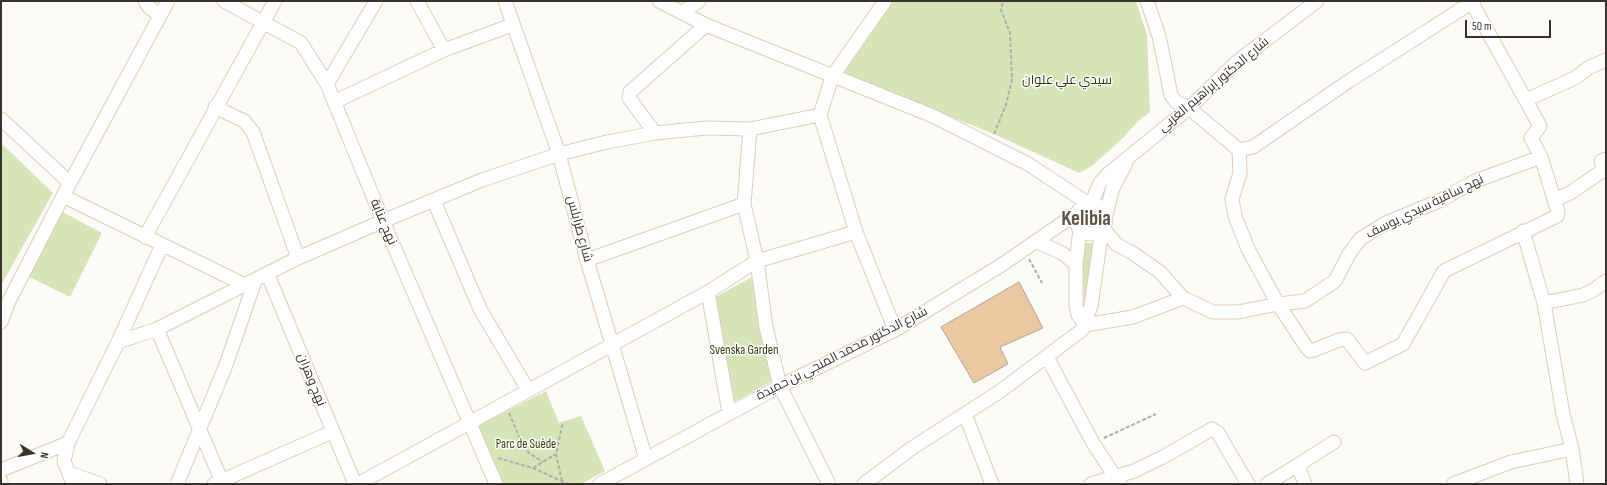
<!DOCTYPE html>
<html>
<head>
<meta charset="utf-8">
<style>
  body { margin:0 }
  #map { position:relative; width:1607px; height:485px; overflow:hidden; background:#fdfbf7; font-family:"Sofia Sans Condensed",sans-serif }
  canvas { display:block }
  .frame { position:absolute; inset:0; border:2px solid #37322b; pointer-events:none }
  .north { position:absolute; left:12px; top:433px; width:40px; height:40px; -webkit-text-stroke:3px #fff; paint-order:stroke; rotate:101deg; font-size:11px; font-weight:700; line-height:16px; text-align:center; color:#37322b }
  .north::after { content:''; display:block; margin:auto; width:14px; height:18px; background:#37322b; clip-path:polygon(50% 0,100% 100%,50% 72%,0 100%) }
  .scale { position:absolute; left:1465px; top:20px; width:86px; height:18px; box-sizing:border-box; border:2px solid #37322b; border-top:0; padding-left:5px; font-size:12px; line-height:14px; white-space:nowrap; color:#37322b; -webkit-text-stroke:3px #fff; paint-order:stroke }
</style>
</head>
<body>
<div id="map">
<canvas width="1607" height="485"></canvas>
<div class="frame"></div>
<div class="north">N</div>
<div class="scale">50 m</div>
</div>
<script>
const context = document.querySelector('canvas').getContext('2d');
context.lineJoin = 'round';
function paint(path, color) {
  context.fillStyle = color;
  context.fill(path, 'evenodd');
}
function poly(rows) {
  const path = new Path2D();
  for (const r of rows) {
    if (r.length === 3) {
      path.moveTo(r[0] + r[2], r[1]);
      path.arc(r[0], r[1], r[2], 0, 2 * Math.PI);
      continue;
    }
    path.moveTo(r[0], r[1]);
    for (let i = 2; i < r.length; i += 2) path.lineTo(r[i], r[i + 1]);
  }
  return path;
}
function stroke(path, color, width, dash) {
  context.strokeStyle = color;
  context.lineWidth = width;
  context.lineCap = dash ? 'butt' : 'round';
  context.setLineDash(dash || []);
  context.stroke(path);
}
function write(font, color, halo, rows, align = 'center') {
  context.font = font + ' "Sofia Sans Condensed",Cairo,sans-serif';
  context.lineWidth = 3;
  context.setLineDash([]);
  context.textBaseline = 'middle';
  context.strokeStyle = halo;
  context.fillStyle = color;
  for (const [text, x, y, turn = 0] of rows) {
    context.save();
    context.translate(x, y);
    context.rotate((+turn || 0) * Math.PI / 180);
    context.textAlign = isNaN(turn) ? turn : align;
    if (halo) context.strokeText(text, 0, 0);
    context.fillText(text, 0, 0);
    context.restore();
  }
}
const green = poly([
  [891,1,1136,1,1147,35,1150,112,1138,121,1123,138,1092,166,1079,173,994,134,843,74],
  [1,143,53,193,1,285],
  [59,210,102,233,70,297,25,275],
  [1082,243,1098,243,1084,312],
  [754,276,777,378,729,405,706,302],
  [546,391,559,423,581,416,605,471,581,484,494,484,470,430]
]);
const building = poly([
  [1019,282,1043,328,1000,347,1008,364,974,383,941,327,1019,282]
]);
const path = poly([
  [994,134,1006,105,1012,79,1010,33,1001,10,1003,1],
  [1029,259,1042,283],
  [509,413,521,441,529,453,543,462],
  [1104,438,1156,414],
  [498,458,533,468,568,484],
  [533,468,556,454],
  [562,481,556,454,563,422]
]);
const minor = poly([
  [145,1,149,7,160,16],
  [224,1,301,43,327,84,383,221,496,484],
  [417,1,444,50],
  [505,1,559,154,587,260,646,459],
  [659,1,706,25,933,116,1028,164,1089,204],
  [885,1,832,77,820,115,856,232,895,330],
  [1147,1,1159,36,1171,95,1176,102,1189,108,1239,150,1253,147,1349,81,1474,1],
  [682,12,699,1],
  [327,84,376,1],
  [1526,100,1575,78,1588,68,1606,60],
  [334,102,444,50,512,25],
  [215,107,244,121,253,132,298,258],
  [1,119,70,183],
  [750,129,744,204,757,261,766,327,780,386,829,484],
  [655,133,629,98,630,92,706,25],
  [1239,150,1240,173,1232,199,1235,216,1248,249,1278,304,1307,348,1310,351,1314,350,1339,340,1347,339,1365,363,1403,344,1444,271,1557,216,1558,212,1541,157,1531,138,1540,126,1472,3],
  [63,196,245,285],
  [1556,199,1570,193,1601,172,1603,170,1601,161,1606,159],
  [434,201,480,309,528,390],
  [1091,219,15],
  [1091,204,1100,183,1108,174,1189,108,1238,61,1317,1],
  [1106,215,1112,190,1126,163],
  [1103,228,1116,244,1131,252,1160,272,1183,298,1213,312,1238,312,1278,304,1305,301,1335,281,1349,254,1360,239,1386,223,1439,201,1475,181,1541,157],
  [1080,229,1076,264,1076,305,1078,315,1085,325,1133,317,1183,298],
  [1523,231,1544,303,1563,414,1572,449,1577,484],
  [145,237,275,1],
  [1037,242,1062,253,1076,264],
  [587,260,744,204],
  [268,275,355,484],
  [708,292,729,413],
  [1544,303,1583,295,1592,291,1606,281],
  [1,322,9,301,63,196,168,1],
  [157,329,223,484],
  [118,342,162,245],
  [1047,357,1093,443,1120,484],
  [965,414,992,484],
  [1298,465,1334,442],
  [1,470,68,443],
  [69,473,100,484],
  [1,481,1,484],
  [73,484,64,461,68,443,118,342,157,329,298,258,383,221,482,180,559,154,607,142,655,133,706,128,750,129,820,115],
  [177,484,226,365,255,281],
  [214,484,332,432],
  [358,484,708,292,757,261,856,232],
  [600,484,780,386,895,330,1000,266,1077,213],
  [864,484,912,448,999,392,1082,330,1091,306,1102,229],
  [1091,484,1134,471,1163,457,1212,429,1218,433,1248,484],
  [1267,484,1298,465,1305,484],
  [1453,484,1511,462,1572,449]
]);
const parkNames = [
  ["سيدي علي علوان",1067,81],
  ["Svenska Garden",744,351],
  ["Parc de Suède",526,445]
];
const streetNames = [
  ["شارع الدكتور إبراهيم الغربي",1214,85,-40],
  ["نهج ساقية سيدي يوسف",1425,207,-26],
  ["نهج عنابة",383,222,67],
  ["شارع طرابلس",579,229,75],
  ["شارع الدكتور محمد المنجي بن حميدة",842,354,-27],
  ["نهج وهران",311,380,68]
];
const townNames = [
  ["Kelibia",1086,220]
];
paint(green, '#d6e4b8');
paint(building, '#eac9a2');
stroke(building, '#b1a494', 1);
stroke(minor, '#dbcdbc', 15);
stroke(path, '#b1aea9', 2, [4, 2]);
stroke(minor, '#fff', 13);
write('13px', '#333f0a', '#fff', parkNames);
write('13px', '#37322b', '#fff', streetNames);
write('bold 21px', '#5f5345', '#fff', townNames);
</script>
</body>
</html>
